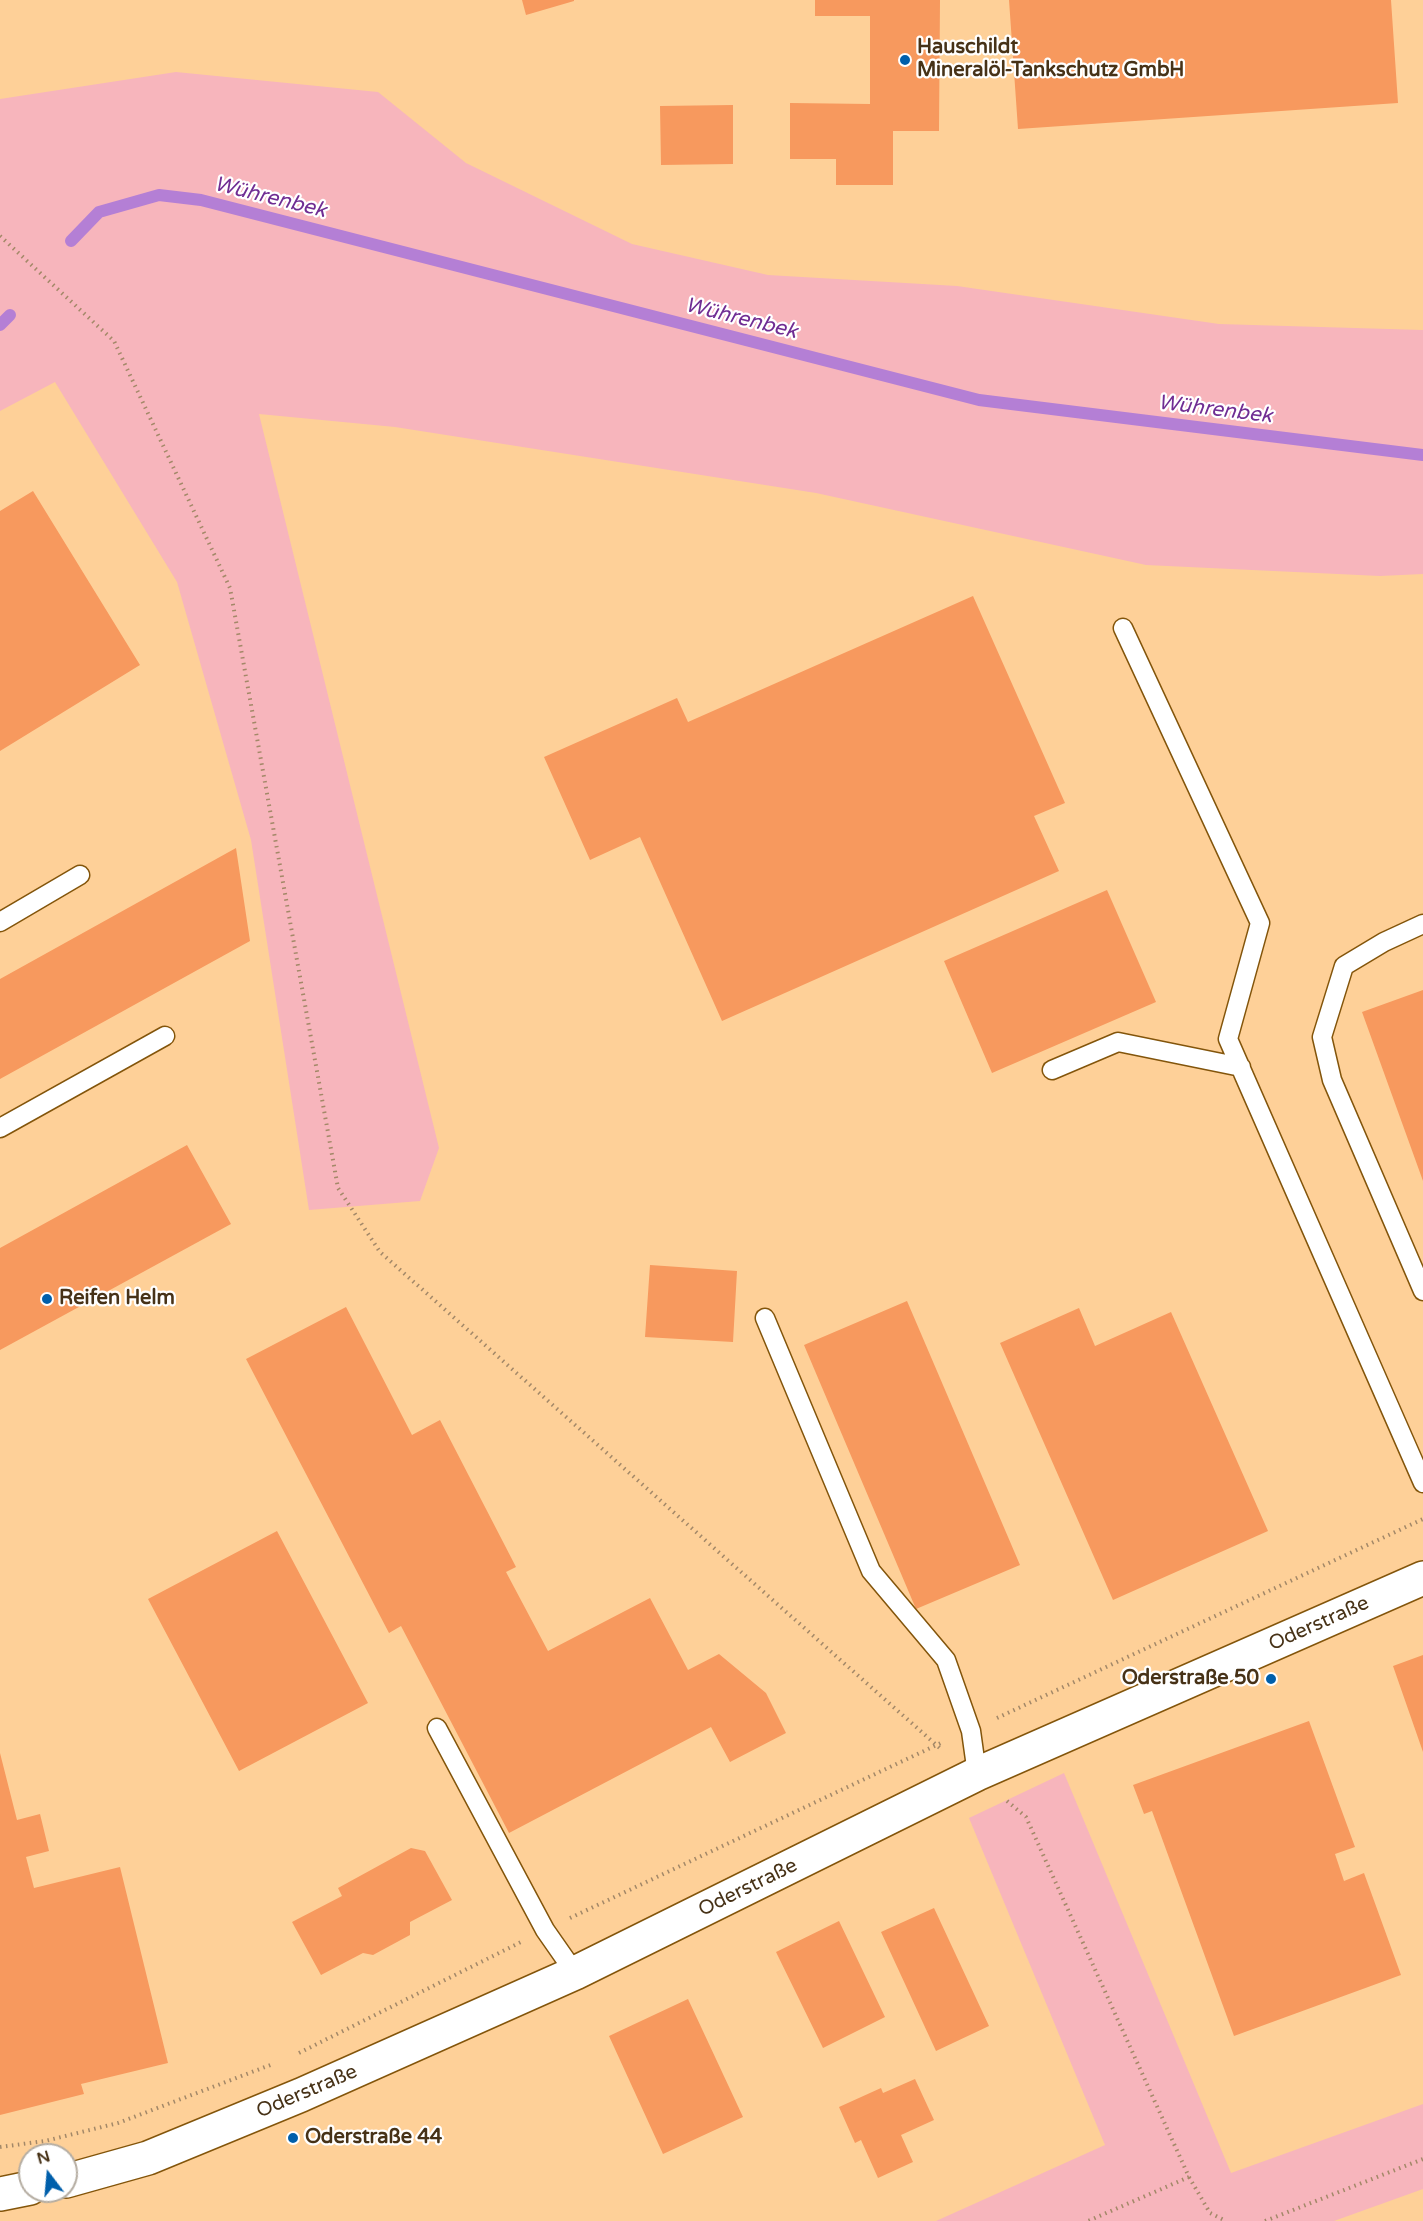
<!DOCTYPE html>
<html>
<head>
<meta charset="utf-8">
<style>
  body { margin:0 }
  #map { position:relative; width:1423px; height:2221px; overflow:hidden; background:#fbdbb6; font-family:"Varela Round",sans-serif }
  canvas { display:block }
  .north { position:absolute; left:18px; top:2143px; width:60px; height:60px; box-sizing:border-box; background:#fff; border:2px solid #b5ada2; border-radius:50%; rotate:344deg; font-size:16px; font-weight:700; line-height:24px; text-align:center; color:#473217 }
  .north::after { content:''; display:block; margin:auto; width:21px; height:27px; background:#005fab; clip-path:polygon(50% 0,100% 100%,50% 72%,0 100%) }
</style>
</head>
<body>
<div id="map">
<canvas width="1423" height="2221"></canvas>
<div class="north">N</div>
</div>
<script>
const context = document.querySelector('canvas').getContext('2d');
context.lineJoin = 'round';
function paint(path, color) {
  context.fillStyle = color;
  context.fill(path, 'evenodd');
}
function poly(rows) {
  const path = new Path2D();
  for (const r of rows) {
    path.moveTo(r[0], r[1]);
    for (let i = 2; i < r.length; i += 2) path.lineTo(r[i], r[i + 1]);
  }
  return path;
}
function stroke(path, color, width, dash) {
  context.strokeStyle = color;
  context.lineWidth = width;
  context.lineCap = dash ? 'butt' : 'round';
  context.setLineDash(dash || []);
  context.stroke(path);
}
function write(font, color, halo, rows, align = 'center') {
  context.font = font + ' "Varela Round",sans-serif';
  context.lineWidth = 4.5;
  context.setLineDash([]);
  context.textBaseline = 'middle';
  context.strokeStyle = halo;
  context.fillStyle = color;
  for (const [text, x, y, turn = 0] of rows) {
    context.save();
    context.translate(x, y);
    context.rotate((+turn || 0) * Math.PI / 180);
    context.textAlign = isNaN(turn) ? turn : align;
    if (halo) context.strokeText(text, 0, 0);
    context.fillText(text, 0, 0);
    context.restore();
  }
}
const built = poly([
  [0,0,1423,0,1423,2221,0,2221],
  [30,2155,66,2155,66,2191,30,2191]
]);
const green = poly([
  [176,72,378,92,466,163,632,244,768,275,957,286,1219,324,1423,330,1423,574,1380,576,1146,565,816,493,395,427,259,414,439,1148,420,1201,309,1210,251,840,177,582,55,382,0,411,0,99],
  [1064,1773,1231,2173,1423,2104,1423,2189,1334,2221,936,2221,1105,2145,969,1818]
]);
const stream = poly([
  [71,241,99,212,159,195,201,200,979,400,1423,455],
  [0,325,10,315]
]);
const building = poly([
  [522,0,574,0,574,1,526,15],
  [815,0,940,0,939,131,893,131,893,185,836,185,836,159,790,159,790,103,870,104,870,16,815,16],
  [1009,0,1391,0,1398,103,1018,129],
  [733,105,733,164,661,165,660,106],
  [33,491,140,665,0,751,0,511],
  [973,596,1065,803,1034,816,1059,871,722,1021,640,837,590,860,544,757,677,698,688,722],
  [236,848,250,941,0,1079,0,979],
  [1107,890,1156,1002,992,1073,944,961],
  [1423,990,1423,1181,1362,1012],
  [187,1145,231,1224,0,1350,0,1248],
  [650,1265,737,1271,733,1342,645,1337],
  [907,1301,1020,1565,916,1609,804,1345],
  [346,1307,412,1435,440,1420,516,1567,506,1572,548,1651,650,1598,688,1670,719,1654,766,1693,786,1733,730,1762,711,1727,509,1833,401,1626,389,1633,246,1359],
  [1079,1308,1095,1346,1171,1312,1268,1531,1113,1600,1000,1343],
  [277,1531,368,1703,239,1771,148,1599],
  [1423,1655,1423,1752,1393,1666],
  [1309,1721,1355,1847,1335,1854,1344,1881,1364,1873,1401,1975,1234,2036,1152,1811,1144,1814,1133,1785],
  [0,1753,17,1820,40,1814,49,1851,26,1857,34,1888,120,1867,168,2063,81,2084,84,2094,0,2115],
  [411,1848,425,1851,452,1900,410,1922,410,1935,373,1955,363,1953,321,1975,292,1922,342,1896,338,1888],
  [934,1908,989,2026,936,2051,881,1932],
  [839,1921,885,2017,823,2048,776,1952],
  [688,1999,743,2117,663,2154,609,2036],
  [915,2079,934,2120,901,2135,913,2162,878,2178,861,2140,855,2143,839,2107,881,2088,883,2093]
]);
const path = poly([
  [0,236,114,341,230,588,338,1188,380,1252,942,1750],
  [997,1718,1423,1519],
  [1007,1801,1026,1817,1189,2177,1088,2221],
  [570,1918,943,1742],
  [299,2053,521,1942],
  [0,2147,45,2141,118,2123,273,2064],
  [1189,2177,1210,2213,1226,2221],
  [1265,2221,1423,2159]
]);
const lane = poly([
  [1123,628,1260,923,1228,1039,1423,1483],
  [0,922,80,875],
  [1423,924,1384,942,1344,966,1322,1037,1332,1080,1423,1291],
  [1052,1070,1118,1042,1241,1067],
  [0,1128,165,1036],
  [765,1318,871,1571,946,1660,971,1731,977,1774],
  [437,1728,545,1930,575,1973]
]);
const street = poly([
  [66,2181,148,2158,301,2095,575,1973,977,1774,1423,1578],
  [0,2194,30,2188]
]);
const markers = [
  [905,60,6,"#005fab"],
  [47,1299,6,"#005fab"],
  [1271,1679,6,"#005fab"],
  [293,2138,6,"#005fab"]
];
const poiNames = [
  ["Hauschildt",917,48],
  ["Mineralöl-Tankschutz GmbH",917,71],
  ["Reifen Helm",59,1299],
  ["Oderstraße 50",1259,1679,"right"],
  ["Oderstraße 44",305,2138]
];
const streetNames = [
  ["Oderstraße",1319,1624,-24],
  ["Oderstraße",748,1888,-26],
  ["Oderstraße",307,2092,-23]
];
const waterNames = [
  ["Wührenbek",270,198,14],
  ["Wührenbek",741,319,14],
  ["Wührenbek",1215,410,7]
];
paint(built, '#fed098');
paint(green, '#f7b5bc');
stroke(stream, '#b47fd5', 12);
paint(building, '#f7995e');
stroke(lane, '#83550b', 21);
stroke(street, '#83550b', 36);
stroke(path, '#a38868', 4, [1.5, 4.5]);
stroke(lane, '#fff', 18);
stroke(street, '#fff', 33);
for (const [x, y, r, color] of markers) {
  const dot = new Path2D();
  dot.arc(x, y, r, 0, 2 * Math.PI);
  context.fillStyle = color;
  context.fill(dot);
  stroke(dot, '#fff', 2);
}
write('bold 20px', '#473217', '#fff', poiNames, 'left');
write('20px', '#473217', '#fff', streetNames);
write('italic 21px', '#702d93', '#fff', waterNames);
</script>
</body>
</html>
